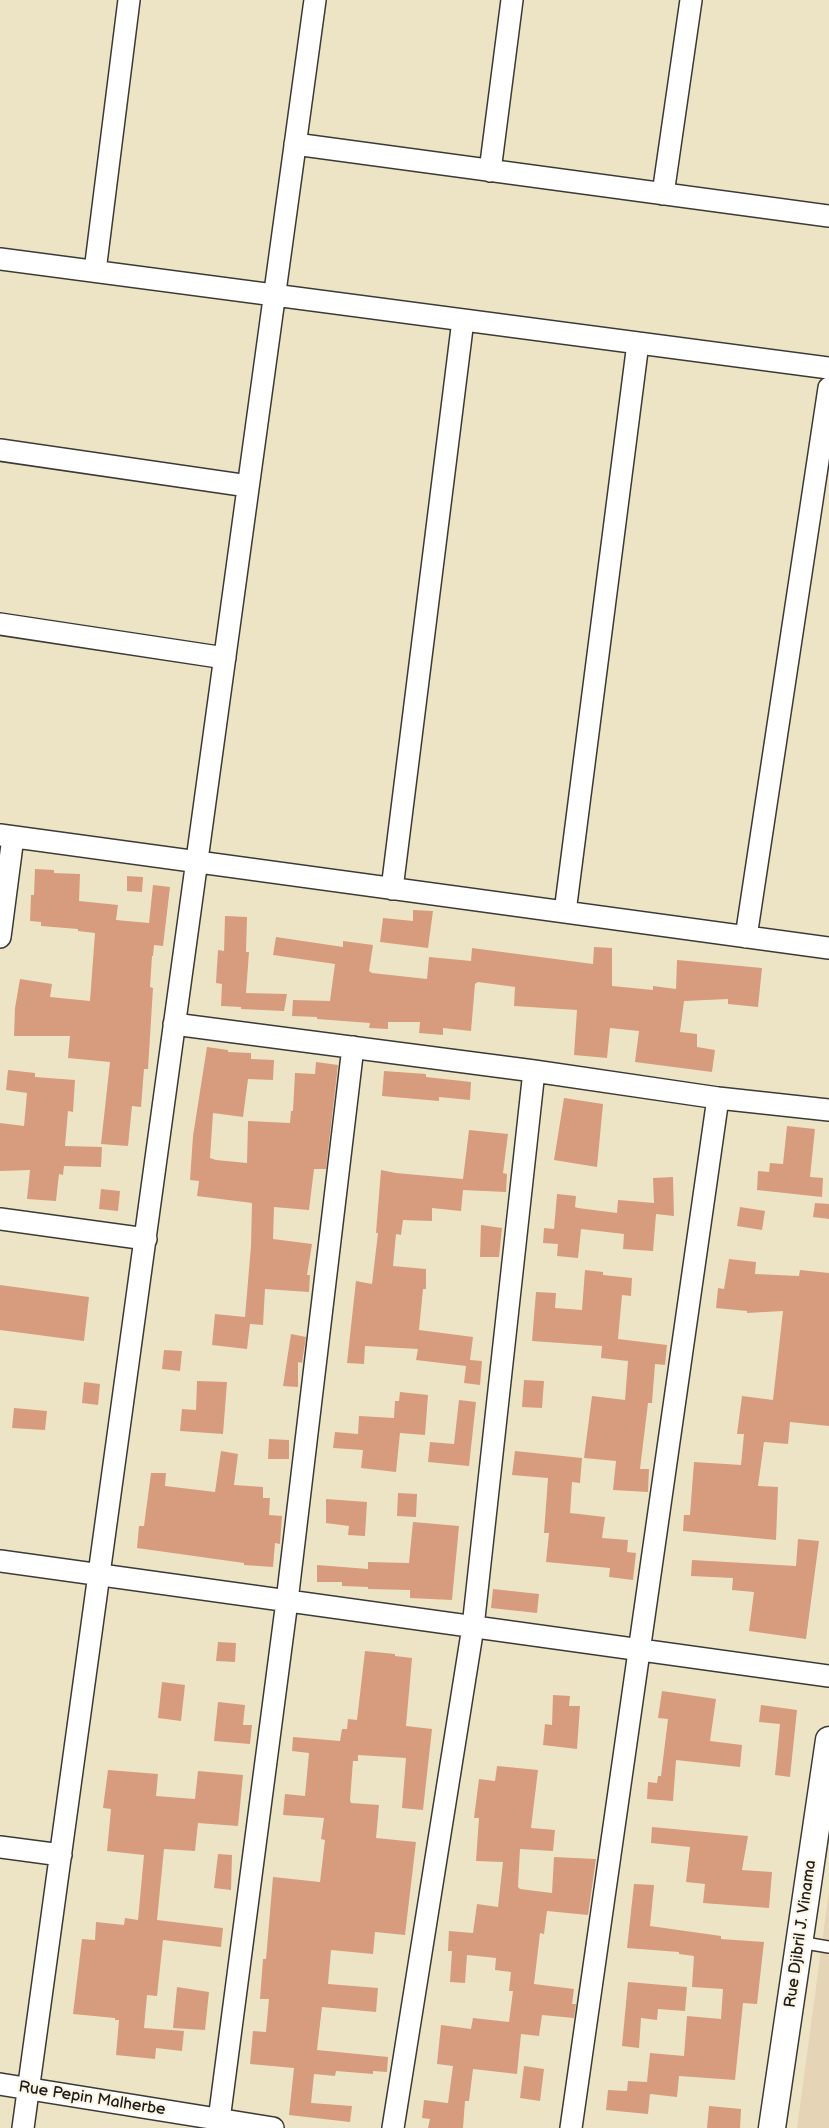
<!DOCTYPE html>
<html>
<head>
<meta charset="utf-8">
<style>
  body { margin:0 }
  canvas { display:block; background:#ede4c5 }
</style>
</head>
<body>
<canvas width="829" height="2128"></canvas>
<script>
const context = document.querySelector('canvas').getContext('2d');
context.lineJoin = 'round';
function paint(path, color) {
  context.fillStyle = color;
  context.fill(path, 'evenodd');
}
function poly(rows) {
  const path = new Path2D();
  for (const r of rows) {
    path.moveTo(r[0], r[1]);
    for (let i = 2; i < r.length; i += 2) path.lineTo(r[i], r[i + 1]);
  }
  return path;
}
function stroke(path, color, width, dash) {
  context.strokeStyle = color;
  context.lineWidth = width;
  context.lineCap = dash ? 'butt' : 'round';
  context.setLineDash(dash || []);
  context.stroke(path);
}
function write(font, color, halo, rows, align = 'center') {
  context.font = font + ' "Balsamiq Sans",sans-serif';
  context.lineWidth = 4.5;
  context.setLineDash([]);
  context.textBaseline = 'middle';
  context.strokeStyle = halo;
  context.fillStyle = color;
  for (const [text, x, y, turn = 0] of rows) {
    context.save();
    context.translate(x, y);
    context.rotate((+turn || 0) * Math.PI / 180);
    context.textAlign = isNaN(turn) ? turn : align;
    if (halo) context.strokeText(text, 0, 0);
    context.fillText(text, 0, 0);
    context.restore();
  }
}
const built = poly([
  [829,1891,829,2128,797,2128]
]);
const building = poly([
  [35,869,54,870,54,873,80,874,79,901,118,905,116,920,149,923,153,885,170,887,163,946,154,945,153,956,152,956,150,987,153,988,148,1069,144,1069,141,1107,132,1106,128,1146,101,1144,110,1062,68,1058,70,1036,14,1036,15,1008,20,979,52,984,50,997,90,1001,95,933,78,931,78,929,41,926,41,922,30,921,31,895,34,895],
  [127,876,143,877,142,892,127,891],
  [413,910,433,911,428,948,380,942,383,918,413,921],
  [225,916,247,917,246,952,249,952,246,993,287,994,284,1011,241,1009,241,1007,221,1006,222,984,216,983,218,950,224,951],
  [276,937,343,947,343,941,373,945,369,971,372,973,427,979,429,957,471,961,472,948,593,964,594,947,612,948,612,986,653,990,653,986,676,989,677,960,762,968,758,1007,728,1004,728,999,684,1001,680,1032,697,1034,697,1047,715,1050,712,1072,635,1062,639,1031,610,1028,607,1058,574,1055,577,1010,514,1006,515,987,478,982,475,984,471,1031,443,1028,443,1035,419,1033,420,1022,388,1022,388,1029,369,1028,370,1023,317,1019,317,1017,292,1016,293,1000,330,1001,335,964,273,955],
  [207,1047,228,1050,228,1052,251,1053,251,1059,274,1060,273,1080,248,1079,243,1117,213,1113,210,1158,216,1160,247,1163,248,1121,290,1123,291,1111,293,1111,295,1073,315,1074,316,1062,338,1065,326,1169,314,1169,309,1210,274,1207,273,1239,312,1244,307,1275,310,1275,309,1292,265,1289,263,1325,250,1324,247,1349,212,1345,215,1314,245,1317,251,1246,252,1203,197,1196,199,1181,190,1180,193,1136],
  [8,1070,35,1073,35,1077,75,1080,73,1112,68,1111,65,1146,102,1147,101,1167,64,1166,63,1175,59,1174,56,1201,27,1199,30,1170,0,1171,0,1123,24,1126,27,1093,6,1090],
  [384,1071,426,1074,426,1077,471,1082,470,1100,439,1097,439,1101,382,1096],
  [564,1098,603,1104,597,1167,554,1160],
  [787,1126,815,1129,810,1177,823,1178,822,1197,757,1190,758,1171,769,1172,770,1163,783,1164],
  [469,1130,508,1134,503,1173,507,1174,506,1192,463,1190,461,1211,432,1208,432,1221,403,1220,401,1235,396,1234,393,1266,426,1269,426,1289,423,1289,419,1330,473,1337,470,1360,482,1361,480,1385,464,1383,466,1366,416,1360,418,1349,365,1346,364,1364,347,1363,356,1281,372,1284,378,1233,376,1233,381,1170,396,1173,463,1179],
  [673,1177,674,1216,656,1214,653,1251,623,1249,624,1234,581,1229,578,1258,557,1256,558,1244,543,1243,544,1228,554,1229,557,1194,576,1196,575,1207,578,1208,617,1213,618,1200,654,1203,653,1178],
  [101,1189,120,1191,118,1211,99,1209],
  [815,1203,829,1204,829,1219,813,1217],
  [740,1207,765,1211,762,1230,737,1226],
  [481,1225,502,1228,499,1257,480,1257],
  [729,1259,756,1262,755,1274,799,1276,800,1270,829,1273,829,1426,790,1422,788,1444,764,1442,758,1486,778,1487,776,1540,683,1531,684,1515,690,1515,694,1462,741,1465,744,1434,737,1434,742,1396,773,1400,783,1311,747,1313,747,1311,716,1308,718,1288,724,1289],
  [585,1270,603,1272,603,1275,632,1278,631,1296,622,1295,618,1339,667,1345,665,1365,655,1364,652,1403,648,1403,640,1469,649,1469,648,1492,613,1490,616,1461,584,1458,592,1396,625,1400,628,1361,601,1358,602,1346,532,1341,536,1292,556,1293,555,1308,582,1310],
  [0,1285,89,1297,84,1341,0,1330],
  [291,1334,306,1337,302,1363,298,1362,298,1387,283,1386],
  [164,1350,182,1351,180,1371,162,1369],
  [524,1380,544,1381,542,1408,522,1407],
  [197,1381,227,1382,223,1434,180,1431,182,1409,196,1410],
  [84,1382,100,1384,98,1405,82,1403],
  [400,1392,428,1395,425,1435,400,1433,396,1472,361,1468,363,1450,333,1448,335,1432,358,1434,359,1416,394,1418,395,1401,399,1401],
  [459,1400,476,1402,469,1466,428,1462,430,1442,454,1444],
  [14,1408,47,1411,45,1430,12,1428],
  [269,1439,289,1440,289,1459,268,1459],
  [221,1451,238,1454,234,1485,263,1487,263,1498,270,1498,269,1515,282,1516,280,1544,275,1543,273,1567,244,1565,244,1563,137,1548,139,1526,144,1526,151,1473,166,1473,165,1486,215,1492],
  [515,1451,582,1458,580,1483,572,1482,570,1513,605,1517,602,1538,628,1540,627,1552,636,1553,633,1580,609,1577,610,1568,546,1562,549,1533,544,1533,548,1478,512,1475],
  [398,1493,417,1494,416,1517,397,1516],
  [326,1499,367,1502,365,1536,348,1535,349,1526,326,1523],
  [413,1522,459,1526,452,1600,410,1598,410,1590,368,1589,368,1587,342,1586,342,1582,317,1582,317,1565,368,1569,368,1562,409,1563],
  [798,1539,819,1541,806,1639,749,1631,754,1592,732,1590,733,1578,691,1576,692,1560,796,1566],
  [493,1589,539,1594,537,1613,491,1608],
  [218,1642,236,1643,235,1662,216,1661],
  [365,1651,395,1654,395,1656,412,1658,406,1726,432,1729,423,1810,402,1808,406,1758,358,1755,358,1761,353,1761,350,1800,351,1803,379,1805,376,1838,416,1842,405,1935,375,1932,373,1954,331,1950,328,1984,378,1988,376,2012,322,2007,317,2050,388,2057,387,2072,373,2071,373,2074,336,2071,335,2076,314,2074,311,2103,352,2106,350,2122,289,2115,294,2068,250,2064,253,2031,266,2032,269,1999,260,1999,263,1959,266,1959,273,1877,320,1882,325,1840,321,1839,324,1818,283,1815,285,1794,305,1796,309,1753,292,1751,293,1737,340,1741,342,1729,347,1729,348,1719,357,1720],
  [162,1682,185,1685,181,1721,158,1718],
  [662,1691,716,1699,710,1741,742,1745,740,1767,676,1760,673,1801,647,1799,648,1782,657,1783,658,1776,661,1776,668,1719,658,1718],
  [553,1695,570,1696,569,1706,580,1706,577,1749,543,1745,545,1724,552,1725],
  [218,1702,245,1705,243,1725,252,1725,250,1744,214,1741],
  [761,1705,797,1710,790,1777,775,1775,780,1724,759,1722],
  [497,1766,538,1770,531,1828,555,1830,553,1851,520,1849,518,1887,520,1889,552,1893,554,1857,596,1859,588,1915,547,1911,544,1934,540,1933,534,1984,574,1989,572,2004,576,2004,574,2018,542,2015,539,2036,521,2034,517,2074,473,2069,469,2101,465,2101,463,2128,428,2128,430,2119,422,2118,424,2100,448,2103,453,2066,437,2064,441,2025,471,2029,473,2018,509,2022,513,1991,509,1991,511,1972,495,1970,496,1958,467,1955,465,1983,450,1982,452,1951,448,1951,449,1931,473,1933,477,1904,498,1907,503,1862,476,1861,479,1818,474,1818,479,1779,495,1781],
  [108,1770,158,1774,156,1796,195,1799,198,1771,243,1775,238,1826,198,1823,195,1851,164,1849,157,1920,223,1928,221,1947,163,1940,157,1996,147,1995,144,2028,184,2031,182,2051,156,2048,155,2059,116,2055,119,2020,115,2020,115,2018,73,2014,82,1939,95,1940,96,1922,124,1925,125,1918,138,1920,144,1855,107,1851,111,1809,103,1808],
  [652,1827,748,1836,742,1870,772,1872,769,1908,703,1903,705,1884,686,1882,690,1847,651,1843],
  [218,1854,232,1855,231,1890,214,1888],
  [634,1884,654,1885,650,1926,721,1936,721,1939,764,1942,757,2004,743,2003,735,2080,679,2076,677,2097,650,2094,648,2114,606,2110,608,2090,627,2091,628,2081,647,2082,650,2053,684,2056,687,2016,721,2019,723,1989,692,1987,694,1956,679,1954,679,1952,627,1948],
  [628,1982,687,1987,685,2011,658,2009,657,2020,641,2018,639,2048,622,2046],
  [177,1987,209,1992,205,2030,173,2028],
  [524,2066,544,2069,540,2101,520,2098],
  [709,2106,741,2109,740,2128,707,2128]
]);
const service = poly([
  [799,1942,829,1947]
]);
const minor = poly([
  [295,144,829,216],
  [490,171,512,0],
  [663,194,691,0],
  [0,259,829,368],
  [95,271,129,0],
  [0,450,248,486],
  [0,624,225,658],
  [0,835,829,948],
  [392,889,463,320],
  [565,912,638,343],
  [0,937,13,837],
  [746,937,829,388],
  [174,1024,534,1071,718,1098,829,1110],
  [0,1219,146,1239],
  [0,1561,829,1676],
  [0,1847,61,1855],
  [0,2084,273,2128],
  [219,2120,287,1601,353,1047],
  [23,2128,315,0],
  [393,2128,473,1627,534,1071],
  [571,2128,718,1098]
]);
const tertiary = poly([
  [772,2128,829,1740]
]);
const streetNames = [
  ["Rue Djibril J. Vinama",801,1934,-82],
  ["Rue Pepin Malherbe",92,2099,9]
];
paint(built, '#e6d4b7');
paint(building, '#d79c7d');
stroke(service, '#3b3a35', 14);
stroke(minor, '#3b3a35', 24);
stroke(tertiary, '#3b3a35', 29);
stroke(service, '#fff', 11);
stroke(minor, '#fff', 21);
stroke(tertiary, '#fff', 26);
write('16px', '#1c1c1c', '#fcf5e5', streetNames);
</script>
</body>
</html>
